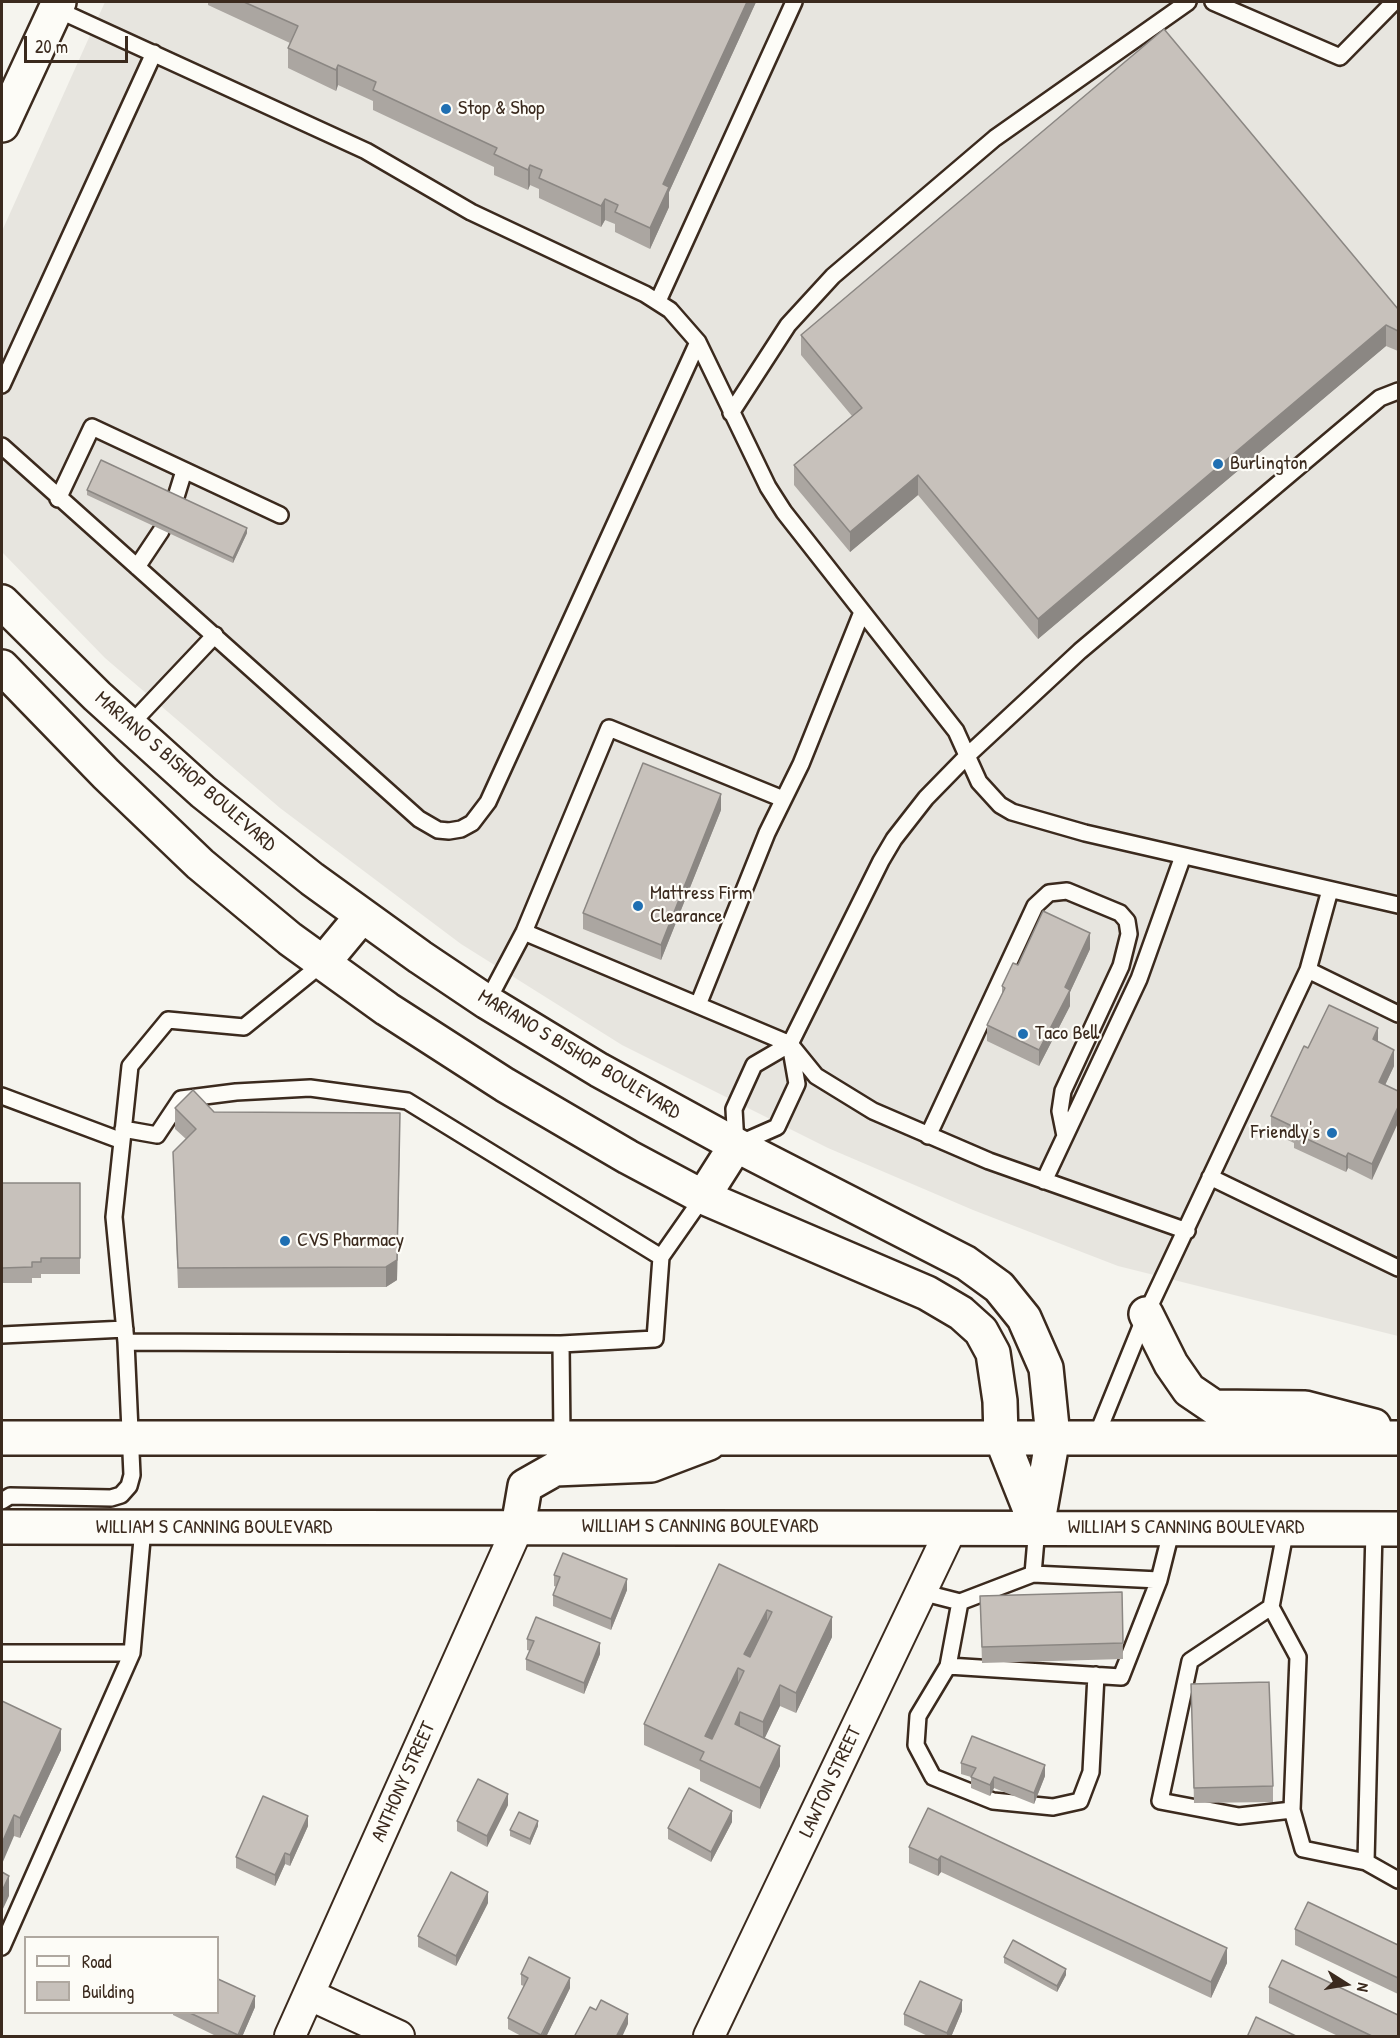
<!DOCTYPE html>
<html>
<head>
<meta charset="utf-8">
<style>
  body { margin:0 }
  #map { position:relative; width:1400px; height:2038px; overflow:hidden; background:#f5f4ee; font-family:"Patrick Hand",sans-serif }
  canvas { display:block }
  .frame { position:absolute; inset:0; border:3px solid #3b2a1e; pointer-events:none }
  .legend { position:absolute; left:24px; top:1936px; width:195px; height:78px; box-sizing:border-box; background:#fdfcf7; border:2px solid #afa8a0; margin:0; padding:8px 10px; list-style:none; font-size:18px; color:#3b2a1e }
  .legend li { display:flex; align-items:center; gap:12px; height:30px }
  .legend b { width:30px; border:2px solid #afa8a0 }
  .north { position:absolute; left:1316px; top:1954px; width:60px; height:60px; -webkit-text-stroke:4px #fdfcf7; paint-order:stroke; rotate:101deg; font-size:16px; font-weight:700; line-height:24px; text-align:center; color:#3b2a1e }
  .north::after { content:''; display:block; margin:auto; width:21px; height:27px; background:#3b2a1e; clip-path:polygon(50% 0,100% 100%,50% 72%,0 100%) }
  .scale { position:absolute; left:24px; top:36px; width:104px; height:27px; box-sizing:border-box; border:3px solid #3b2a1e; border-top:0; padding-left:8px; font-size:18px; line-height:21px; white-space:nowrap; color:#3b2a1e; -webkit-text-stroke:4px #fdfcf7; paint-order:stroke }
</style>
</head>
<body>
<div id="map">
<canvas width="1400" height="2038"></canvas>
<div class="frame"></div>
<ul class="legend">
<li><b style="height:8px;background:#fdfcf7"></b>Road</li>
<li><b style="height:16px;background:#c7c1bb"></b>Building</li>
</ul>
<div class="north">N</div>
<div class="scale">20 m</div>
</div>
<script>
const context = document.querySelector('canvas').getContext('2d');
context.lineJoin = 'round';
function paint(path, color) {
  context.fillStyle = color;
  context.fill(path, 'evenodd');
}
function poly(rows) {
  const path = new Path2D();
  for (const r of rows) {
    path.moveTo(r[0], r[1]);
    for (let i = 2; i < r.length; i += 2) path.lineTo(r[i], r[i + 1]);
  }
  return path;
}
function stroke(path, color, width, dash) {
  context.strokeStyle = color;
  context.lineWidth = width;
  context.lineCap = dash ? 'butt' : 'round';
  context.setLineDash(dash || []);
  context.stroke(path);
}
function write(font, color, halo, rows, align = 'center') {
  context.font = font + ' "Patrick Hand",sans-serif';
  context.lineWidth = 4.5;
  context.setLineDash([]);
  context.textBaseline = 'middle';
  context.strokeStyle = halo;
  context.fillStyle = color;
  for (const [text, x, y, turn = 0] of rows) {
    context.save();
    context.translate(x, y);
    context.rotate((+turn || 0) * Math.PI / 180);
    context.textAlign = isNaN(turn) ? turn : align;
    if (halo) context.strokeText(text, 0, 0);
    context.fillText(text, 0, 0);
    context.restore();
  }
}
const built = poly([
  [105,2,1398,2,1398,1336,1118,1266,973,1210,828,1148,622,1045,461,944,280,808,105,658,2,552,2,231]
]);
const service = poly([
  [1213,2,1340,57,1394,2],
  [56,9,366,151,471,212,645,294,670,310,698,342,768,487,784,512,956,731,979,782,1000,805,1012,812,1085,833,1398,905],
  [658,301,794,2],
  [2,385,154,53],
  [731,413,788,325,833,276,995,138,1188,2],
  [2,446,419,819,438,830,449,831,461,829,472,823,488,802,698,342],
  [58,499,92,427,280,515],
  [175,500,184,471],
  [137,567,161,531],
  [129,726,215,635],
  [524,932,790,1044,816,1076,873,1111,989,1161,1187,1231],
  [1308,970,1398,1014],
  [487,1002,524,932,609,728,783,799],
  [698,1005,767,833,801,764,862,612],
  [790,1044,797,1084,777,1127,736,1145,734,1109,754,1065,790,1044,881,861,894,839,926,798,968,755,1080,651,1380,398,1398,391],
  [2,1096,122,1141],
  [123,1129,157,1135,181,1099,236,1092,310,1088,407,1101,661,1257],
  [928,1136,1035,906,1049,893,1067,891,1120,913,1127,921,1129,934,1121,966,1063,1091,1060,1111,1065,1136],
  [1210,1177,1398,1268],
  [1044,1181,1139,979,1183,856],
  [2,1335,125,1329],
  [126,1342,561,1344,562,1437],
  [561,1344,655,1339,661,1257,703,1197],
  [1096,1437,1146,1314,1308,970,1330,890],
  [2,1501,10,1496,111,1498,121,1495,129,1486,132,1475,126,1342,114,1217,130,1066,168,1020,244,1027,323,963],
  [1033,1574,1037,1527],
  [921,1592,960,1602,1033,1574,1159,1580,1172,1528],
  [960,1602,948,1666,1121,1677,1159,1580],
  [1271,1607,1190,1661,1160,1801,1239,1816,1292,1810,1298,1657,1271,1607,1286,1528],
  [2,1653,132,1653],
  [948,1666,918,1716,916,1745,933,1777,993,1801,1053,1807,1080,1801,1091,1772,1096,1675],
  [1292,1810,1303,1849,1366,1862,1398,1880],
  [1366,1862,1374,1530],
  [2,1947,132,1653,143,1528]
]);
const minor = poly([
  [310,1995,399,2036],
  [290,2036,518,1527],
  [709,2036,952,1527]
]);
const tertiary = poly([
  [2,125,59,2]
]);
const secondary = poly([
  [2,602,97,696,203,792,312,879,420,957,487,1002,599,1070,736,1145,966,1263,999,1287,1024,1318,1046,1368,1053,1437,1037,1527],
  [2,667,106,774,200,864,290,939,387,1009,505,1085,628,1157,703,1197,927,1293,961,1313,981,1331,993,1353,1000,1401,1001,1437,1037,1527],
  [323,963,362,916],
  [703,1197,736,1145],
  [1146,1314,1171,1364,1189,1390,1214,1407,1305,1408,1374,1426],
  [2,1438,1398,1438],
  [2,1527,1398,1529],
  [518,1527,525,1486,555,1469,651,1465,709,1443]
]);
const wall = poly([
  [208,2,756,2,669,192,669,207,650,249,615,232,615,224,605,220,601,227,539,198,539,189,530,185,528,190,494,175,494,167,373,110,373,101,338,85,336,91,288,68,288,48,290,43,208,5],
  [1398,309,1398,351,1386,346,1038,639,918,495,850,552,794,485,794,465,852,416,801,355,801,335],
  [87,490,247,533,233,563,87,495],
  [721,810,661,960,583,929,583,913],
  [1090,949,1070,992,1070,1006,1039,1066,987,1041,987,1025,1002,994,1002,986,1018,965],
  [1378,1042,1394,1066,1385,1085,1372,1180,1348,1168,1346,1172,1294,1148,1294,1143,1271,1132,1271,1116],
  [175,1108,400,1134,397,1280,386,1287,178,1288,173,1152,186,1139,175,1129],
  [2,1183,80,1183,80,1274,41,1274,41,1278,32,1278,32,1283,2,1283],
  [719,1564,832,1637,796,1713,780,1706,764,1738,780,1766,760,1809,700,1781,700,1770,644,1745,644,1724],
  [554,1575,627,1590,611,1630,553,1606,553,1595,557,1587,554,1586],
  [1122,1592,1123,1659,982,1663,980,1596],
  [527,1639,600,1654,584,1694,526,1670,526,1659,530,1651,527,1650],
  [1191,1684,1273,1786,1273,1802,1194,1803],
  [2,1701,61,1750,20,1838,14,1836],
  [961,1763,1045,1776,1034,1804,994,1788,990,1796,971,1788,971,1777,961,1774],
  [508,1805,487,1847,457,1831,457,1821],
  [928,1808,1227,1963,1211,1998,941,1872,938,1876,909,1863,909,1847],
  [732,1822,711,1862,668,1839,668,1828],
  [308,1826,290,1866,285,1864,275,1886,236,1868,236,1857],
  [538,1826,530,1845,510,1836,510,1830],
  [488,1903,456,1966,418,1947,418,1936],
  [1295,1929,1398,1945,1398,1994,1295,1945],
  [1004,1957,1066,1975,1057,1992,1004,1963],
  [521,1974,570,1988,546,2037,523,2037,508,2029,508,2018,524,1986,521,1985],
  [1269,1987,1398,2037,1340,2037,1269,2003],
  [255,2007,242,2037,218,2037,173,2015,173,2013,218,2013],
  [962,2011,951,2037,930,2037,904,2025,904,2014]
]);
const shadedWall = poly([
  [747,2,756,2,669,192,669,207,650,249,650,228,663,184],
  [338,65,338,85,336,91,336,70],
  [530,165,530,185,528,190,528,170],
  [605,199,605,220,601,227,601,206],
  [1386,325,1386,346,1038,639,1038,619],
  [918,475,918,495,850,552,850,532],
  [247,528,247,533,233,563,233,558],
  [721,794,721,810,661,960,661,945],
  [1090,933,1090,949,1070,992,1070,1006,1039,1066,1039,1050,1065,987],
  [1378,1028,1378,1044,1373,1039],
  [1394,1050,1394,1066,1379,1098,1379,1082],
  [1398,1107,1398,1123,1372,1180,1372,1164],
  [400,1113,397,1280,386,1287,386,1267],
  [1348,1153,1348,1168,1346,1172,1346,1157],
  [627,1579,627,1590,611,1630,611,1619],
  [767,1610,767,1630,744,1674,744,1654],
  [832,1617,832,1637,796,1713,796,1693],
  [600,1643,600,1654,584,1694,584,1683],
  [738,1668,738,1688,705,1756,705,1736],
  [780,1685,780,1706,763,1742,763,1722],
  [740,1712,740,1732,735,1724],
  [61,1729,61,1750,20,1838,20,1818],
  [780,1746,780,1766,760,1809,760,1788],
  [1045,1765,1045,1776,1034,1804,1034,1793],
  [994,1777,994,1788,990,1796,990,1785],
  [508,1794,508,1805,487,1847,487,1836],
  [732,1811,732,1822,711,1862,711,1852],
  [14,1815,14,1836,2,1864,2,1843],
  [308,1816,308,1826,290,1866,290,1855],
  [538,1821,538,1826,530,1845,530,1839],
  [285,1853,285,1864,275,1886,275,1875],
  [941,1856,941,1872,938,1876,938,1860],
  [9,1876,9,1896,2,1911,2,1891],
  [488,1892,488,1903,456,1966,456,1956],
  [1227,1948,1227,1963,1211,1998,1211,1982],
  [1066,1969,1066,1975,1057,1992,1057,1986],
  [570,1978,570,1988,546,2037,541,2037],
  [255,1996,255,2007,242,2037,238,2037],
  [962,2000,962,2011,951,2037,947,2037,947,2033],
  [628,2014,628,2024,622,2037,616,2037]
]);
const building = poly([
  [244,2,747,2,663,184,669,187,650,228,615,212,618,205,605,199,601,206,539,178,542,170,530,165,528,170,494,154,497,148,373,90,376,82,338,65,336,70,288,48,298,26,244,2],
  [1164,29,1398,309,1398,331,1386,325,1038,619,918,475,850,532,794,465,862,408,801,335,1164,29],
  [101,460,247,528,233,558,87,490,101,460],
  [643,763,721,794,661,945,583,913,643,763],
  [1043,911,1090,933,1065,987,1070,990,1039,1050,987,1025,1005,988,1002,986,1013,963,1018,965,1043,911],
  [1329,1005,1378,1028,1373,1039,1394,1050,1379,1082,1398,1091,1398,1107,1372,1164,1348,1153,1346,1157,1294,1133,1296,1128,1271,1116,1304,1046,1308,1048,1329,1005],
  [193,1090,214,1112,400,1113,397,1260,386,1267,178,1268,173,1152,196,1129,175,1108,193,1090],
  [2,1183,80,1183,80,1258,41,1258,41,1262,32,1262,32,1267,2,1268,2,1183],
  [563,1553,627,1579,611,1619,553,1595,560,1577,554,1575,563,1553],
  [719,1564,832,1617,796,1693,780,1685,763,1722,740,1712,735,1724,780,1746,760,1788,700,1760,704,1752,644,1724,719,1564],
  [767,1610,772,1612,750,1657,744,1654,767,1610],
  [738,1668,744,1671,712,1739,705,1736,738,1668],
  [1122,1592,1123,1643,982,1647,980,1596,1122,1592],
  [536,1617,600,1643,584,1683,526,1659,534,1641,527,1639,536,1617],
  [1269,1682,1273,1786,1194,1788,1191,1684,1269,1682],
  [2,1701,61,1729,20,1818,14,1815,2,1843,2,1701],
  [972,1736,1045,1765,1034,1793,994,1777,990,1785,971,1777,976,1768,961,1763,972,1736],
  [478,1779,508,1794,487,1836,457,1821,478,1779],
  [689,1788,732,1811,711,1852,668,1828,689,1788],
  [263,1796,308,1816,290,1855,285,1853,275,1875,236,1857,263,1796],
  [928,1808,1227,1948,1211,1982,941,1856,938,1860,909,1847,928,1808],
  [519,1812,538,1821,530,1839,510,1830,519,1812],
  [2,1872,9,1876,2,1891,2,1872],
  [451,1872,488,1892,456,1956,418,1936,451,1872],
  [1308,1902,1398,1945,1398,1978,1295,1929,1308,1902],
  [1013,1940,1066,1969,1057,1986,1004,1957,1013,1940],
  [529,1957,570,1978,541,2035,508,2018,528,1978,521,1974,529,1957],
  [1282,1960,1398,2015,1398,2037,1374,2037,1269,1987,1282,1960],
  [218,1979,255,1996,238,2035,190,2013,218,2013,218,1979],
  [920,1981,962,2000,947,2033,904,2014,920,1981],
  [601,2000,628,2014,616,2037,574,2037,590,2007,596,2010,601,2000],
  [1256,2017,1298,2037,1247,2037,1256,2017]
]);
const markers = [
  [446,109,6,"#1f6fb2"],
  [1218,464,6,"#1f6fb2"],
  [638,906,6,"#1f6fb2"],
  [1023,1034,6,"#1f6fb2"],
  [1332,1133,6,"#1f6fb2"],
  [285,1241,6,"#1f6fb2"]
];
const poiNames = [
  ["Stop & Shop",458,109],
  ["Burlington",1230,464],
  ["Mattress Firm",650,894],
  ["Clearance",650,917],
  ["Taco Bell",1035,1034],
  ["Friendly's",1320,1133,"right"],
  ["CVS Pharmacy",297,1241]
];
const streetNames = [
  ["MARIANO S BISHOP BOULEVARD",185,772,41],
  ["MARIANO S BISHOP BOULEVARD",579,1055,31],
  ["WILLIAM S CANNING BOULEVARD",700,1527],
  ["WILLIAM S CANNING BOULEVARD",214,1528],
  ["WILLIAM S CANNING BOULEVARD",1186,1528],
  ["ANTHONY STREET",404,1782,-66],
  ["LAWTON STREET",831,1782,-65]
];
paint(built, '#e7e5df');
stroke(service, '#3b2a1e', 20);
stroke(minor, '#3b2a1e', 34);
stroke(tertiary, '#3b2a1e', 38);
stroke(secondary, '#3b2a1e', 38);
stroke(service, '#fdfcf7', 15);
stroke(minor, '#fdfcf7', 30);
stroke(tertiary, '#fdfcf7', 33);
stroke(secondary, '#fdfcf7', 33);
paint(wall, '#aba6a1');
paint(shadedWall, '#8b8783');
paint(building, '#c7c1bb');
stroke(building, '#8b8783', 1.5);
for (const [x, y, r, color] of markers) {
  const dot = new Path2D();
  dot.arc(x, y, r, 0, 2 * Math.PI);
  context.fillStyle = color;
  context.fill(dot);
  stroke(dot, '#fdfcf7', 2);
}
write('20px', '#3b2a1e', '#fdfcf7', poiNames, 'left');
write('20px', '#3b2a1e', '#fdfcf7', streetNames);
</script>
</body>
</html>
